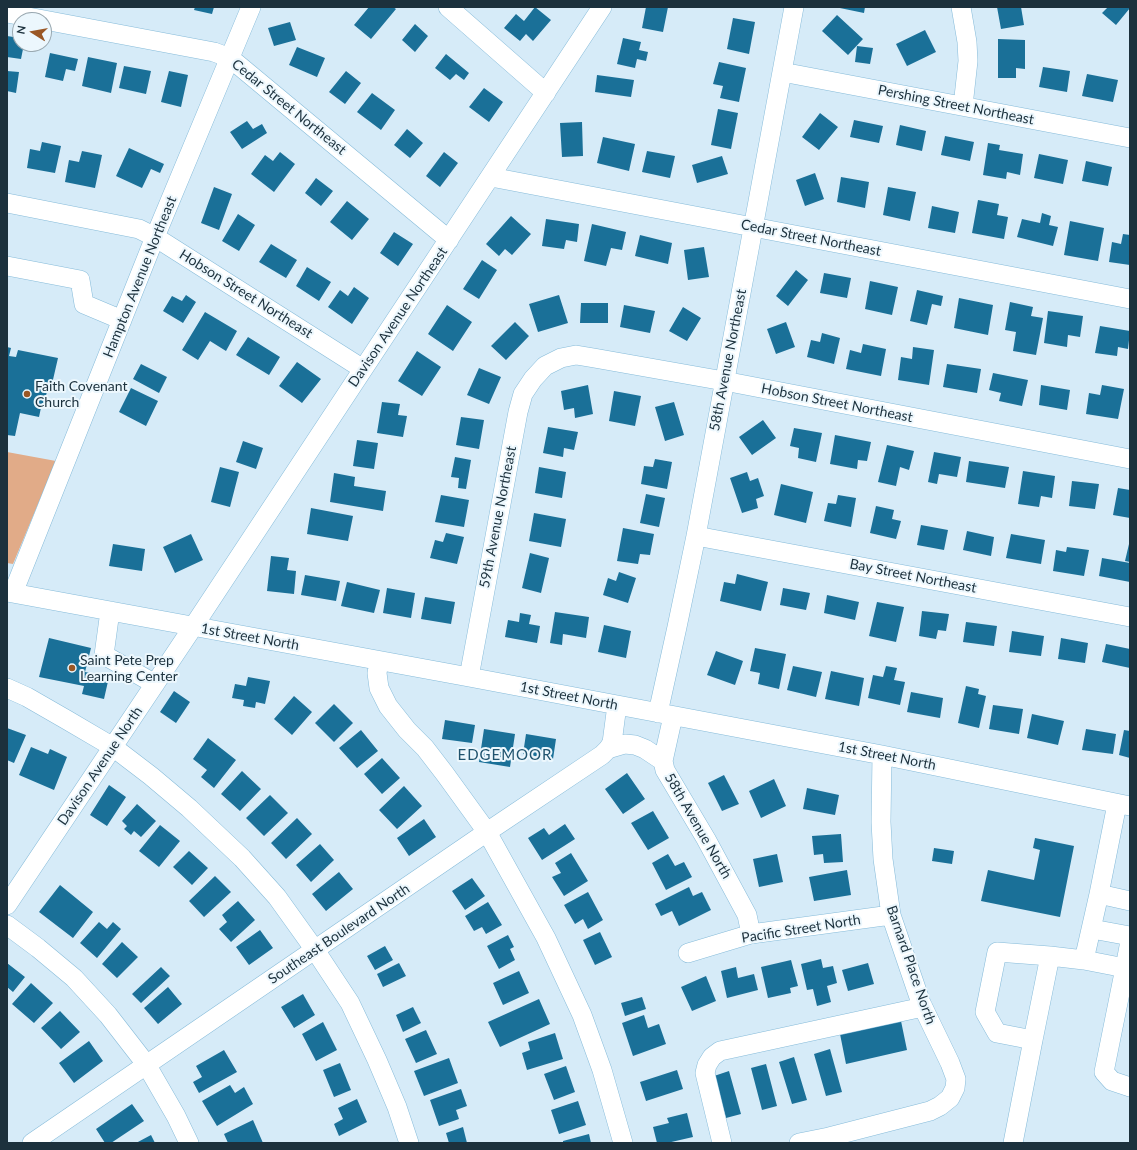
<!DOCTYPE html>
<html>
<head>
<meta charset="utf-8">
<style>
  body { margin:0 }
  #map { position:relative; width:1137px; height:1150px; overflow:hidden; background:#d6ebf8; font-family:Lato,sans-serif }
  canvas { display:block }
  .frame { position:absolute; inset:0; border:8px solid #1c313d; pointer-events:none }
  .north { position:absolute; left:12px; top:12px; width:40px; height:40px; box-sizing:border-box; background:#ecf7fd; border:1px solid #99a8b0; border-radius:50%; rotate:281deg; font-size:11px; font-weight:700; line-height:16px; text-align:center; color:#1c313d }
  .north::after { content:''; display:block; margin:auto; width:14px; height:18px; background:#9a5725; clip-path:polygon(50% 0,100% 100%,50% 72%,0 100%) }
</style>
</head>
<body>
<div id="map">
<canvas width="1137" height="1150"></canvas>
<div class="frame"></div>
<div class="north">N</div>
</div>
<script>
const context = document.querySelector('canvas').getContext('2d');
context.lineJoin = 'round';
function paint(path, color) {
  context.fillStyle = color;
  context.fill(path, 'evenodd');
}
function poly(rows) {
  const path = new Path2D();
  for (const r of rows) {
    path.moveTo(r[0], r[1]);
    for (let i = 2; i < r.length; i += 2) path.lineTo(r[i], r[i + 1]);
  }
  return path;
}
function stroke(path, color, width, dash) {
  context.strokeStyle = color;
  context.lineWidth = width;
  context.lineCap = dash ? 'butt' : 'round';
  context.setLineDash(dash || []);
  context.stroke(path);
}
function write(font, color, halo, rows, align = 'center') {
  context.font = font + ' Lato,sans-serif';
  context.lineWidth = 4;
  context.setLineDash([]);
  context.textBaseline = 'middle';
  context.strokeStyle = halo;
  context.fillStyle = color;
  for (const [text, x, y, turn = 0] of rows) {
    context.save();
    context.translate(x, y);
    context.rotate((+turn || 0) * Math.PI / 180);
    context.textAlign = isNaN(turn) ? turn : align;
    if (halo) context.strokeText(text, 0, 0);
    context.fillText(text, 0, 0);
    context.restore();
  }
}
const green = poly([
  [7,452,56,461,13,564,7,563]
]);
const building = poly([
  [195,7,214,7,212,14,194,10],
  [369,7,393,7,396,9,371,39,354,25],
  [535,7,551,20,533,41,526,34,520,41,504,28,516,14,524,21],
  [646,7,668,7,663,32,642,28],
  [835,7,865,7,864,13],
  [997,7,1021,7,1024,25,1001,29],
  [1108,7,1130,7,1130,8,1116,25,1102,13],
  [837,15,863,39,848,55,822,31],
  [733,18,755,22,749,54,727,49],
  [290,22,296,40,274,46,268,28],
  [415,24,428,36,415,52,402,40],
  [925,30,936,52,907,66,896,44],
  [7,36,20,38,20,44,24,44,21,59,7,57],
  [623,38,641,42,639,50,648,52,646,61,637,59,635,68,617,64],
  [998,39,1025,40,1025,69,1016,68,1016,78,998,78],
  [857,46,873,48,870,64,855,62],
  [297,47,325,58,317,77,289,65],
  [50,53,78,59,75,71,66,69,63,81,45,77],
  [446,54,469,73,464,80,456,74,450,80,435,68],
  [88,57,117,63,111,93,82,86],
  [719,62,746,68,739,102,720,98,723,86,713,84],
  [124,66,151,71,146,94,119,88],
  [1043,67,1070,71,1067,92,1039,87],
  [7,71,19,72,16,93,7,91],
  [169,71,188,75,181,107,161,102],
  [346,71,361,83,345,104,329,92],
  [1087,74,1118,80,1113,102,1082,96],
  [597,75,634,80,631,97,595,92],
  [484,88,503,102,489,122,469,107],
  [372,93,395,110,381,130,357,112],
  [718,109,738,113,731,149,711,145],
  [820,113,838,127,819,150,802,137],
  [854,120,883,126,879,143,850,137],
  [247,121,253,129,262,124,267,133,242,149,230,132],
  [582,122,583,156,562,157,560,123],
  [900,125,926,131,922,151,896,145],
  [407,129,423,143,410,158,394,145],
  [945,136,974,142,970,161,941,155],
  [603,137,635,144,629,171,597,163],
  [42,142,61,146,55,173,27,168,30,149,40,151],
  [988,143,1000,145,999,150,1023,154,1020,175,1007,172,1006,179,983,175],
  [129,148,164,164,160,173,151,169,142,188,116,176],
  [82,151,102,155,95,188,65,182,69,160,79,162],
  [647,151,675,156,670,178,642,172],
  [280,152,295,164,274,192,251,174,265,155,273,161],
  [444,152,458,163,440,187,426,176],
  [1039,154,1068,160,1063,184,1034,178],
  [722,156,728,174,697,183,692,165],
  [1086,161,1112,167,1108,186,1082,181],
  [815,173,824,199,805,206,796,180],
  [841,177,869,182,865,208,837,202],
  [316,178,333,191,321,206,305,193],
  [214,187,232,194,219,230,201,223],
  [888,187,916,192,910,221,883,215],
  [978,200,999,204,997,215,1008,217,1004,239,972,233],
  [347,201,369,219,352,240,330,222],
  [932,206,959,212,955,233,928,228],
  [1042,213,1051,216,1049,225,1058,227,1053,246,1017,237,1022,219,1040,223],
  [238,214,255,225,239,251,222,241],
  [511,216,531,234,512,255,505,249,499,256,486,244],
  [546,219,579,224,577,242,566,240,564,249,542,246],
  [1070,221,1104,228,1098,261,1064,255],
  [592,224,626,232,622,250,611,248,606,266,584,261],
  [394,232,413,244,398,266,380,253],
  [1123,234,1130,235,1130,265,1109,262,1112,242,1121,244],
  [640,235,672,243,668,264,635,256],
  [271,244,297,260,286,278,259,262],
  [704,247,709,277,688,280,684,250],
  [482,260,497,270,479,299,463,289],
  [307,267,331,282,319,301,296,286],
  [796,270,808,280,788,306,776,296],
  [824,273,851,278,847,298,820,293],
  [870,281,898,287,892,315,865,309],
  [354,287,369,298,352,324,328,307,340,290,348,296],
  [917,290,943,296,941,306,932,304,927,325,910,321],
  [186,295,196,302,183,323,163,311,172,296,182,301],
  [559,295,568,323,538,332,529,304],
  [959,298,993,305,988,335,954,328],
  [1010,302,1033,307,1031,316,1043,318,1036,355,1013,351,1016,332,1005,330],
  [581,303,608,303,608,323,580,323],
  [447,305,472,322,453,351,428,334],
  [624,305,655,311,650,333,620,327],
  [683,307,701,318,687,341,669,331],
  [1048,311,1083,316,1080,337,1068,335,1067,347,1044,343],
  [205,312,237,331,226,351,210,341,198,360,182,350],
  [515,322,529,336,506,360,491,346],
  [786,322,795,347,776,354,767,329],
  [1100,326,1130,331,1128,349,1118,347,1117,356,1095,353],
  [822,333,840,338,834,364,807,357,811,340,820,342],
  [248,337,280,357,269,375,236,355],
  [863,344,886,349,881,376,846,369,850,350,861,353],
  [7,347,11,348,9,356,16,357,18,350,58,358,52,384,49,383,44,404,42,403,39,417,20,413,15,436,7,435],
  [913,347,934,350,929,385,898,380,901,357,912,359],
  [417,351,441,367,422,396,398,381],
  [297,362,321,379,302,403,279,386],
  [141,364,167,377,159,393,133,379],
  [947,364,981,369,977,393,943,387],
  [479,368,501,377,489,404,467,395],
  [993,373,1028,380,1022,406,999,401,1001,393,989,390],
  [588,385,593,414,575,418,574,408,564,410,561,391],
  [1041,385,1070,390,1067,410,1039,405],
  [1102,385,1124,389,1118,419,1086,414,1089,393,1100,395],
  [131,388,158,401,146,426,119,412],
  [614,391,641,396,635,426,609,421],
  [382,402,400,404,398,415,407,416,403,437,377,433],
  [674,402,684,435,665,441,655,407],
  [461,417,484,420,479,449,456,445],
  [763,420,776,438,752,455,739,437],
  [548,427,578,432,574,450,564,448,563,457,543,453],
  [794,428,822,433,816,462,798,458,799,448,790,446],
  [835,435,871,442,867,461,858,460,857,469,830,464],
  [357,440,378,443,374,469,353,466],
  [243,441,263,448,256,469,236,462],
  [887,445,914,451,909,470,900,467,896,486,878,482],
  [934,452,961,457,957,477,939,474,937,484,928,482],
  [455,457,471,460,466,489,458,488,459,478,451,477],
  [655,459,672,462,667,489,641,484,644,466,653,467],
  [969,461,1009,467,1005,488,966,482],
  [220,467,239,472,230,507,211,502],
  [539,467,566,472,562,498,535,493],
  [1023,471,1055,476,1052,498,1041,496,1039,507,1018,504],
  [747,472,750,481,758,478,764,496,756,499,758,508,742,513,730,478],
  [334,473,355,477,354,486,386,491,383,511,330,502],
  [1072,481,1099,484,1095,509,1069,506],
  [781,484,813,492,806,523,774,515],
  [1118,488,1130,490,1130,518,1113,515],
  [646,494,665,498,659,527,640,523],
  [441,495,469,500,464,527,435,522],
  [838,495,856,498,851,527,824,521,828,503,836,504],
  [876,506,894,510,892,519,901,521,896,539,870,533],
  [311,508,353,516,348,541,307,534],
  [534,513,566,519,561,547,529,541],
  [921,525,948,530,944,550,917,545],
  [623,528,654,534,650,555,640,554,638,564,617,561],
  [967,531,994,537,991,556,963,550],
  [446,533,464,537,457,564,430,558,435,540,443,542],
  [191,534,203,560,175,573,163,547],
  [1011,534,1045,540,1041,564,1006,558],
  [113,544,145,549,142,571,109,566],
  [1129,544,1130,544,1130,562,1125,561],
  [1067,547,1089,550,1084,576,1053,571,1056,550,1066,552],
  [530,553,549,558,541,593,522,588],
  [271,556,289,558,287,570,296,571,294,594,267,591],
  [1102,558,1130,563,1130,582,1099,576],
  [619,572,636,578,628,603,603,595,608,578,616,581],
  [737,574,768,582,761,611,720,601,724,582,735,584],
  [305,575,340,581,336,601,301,595],
  [347,582,380,590,374,613,341,606],
  [387,588,415,593,411,618,383,613],
  [783,588,810,593,806,610,780,605],
  [827,595,859,602,855,620,824,613],
  [425,597,455,602,451,624,421,619],
  [877,602,904,607,896,642,869,636],
  [922,611,949,614,946,631,938,630,936,639,919,636],
  [555,612,589,617,586,638,563,634,562,645,550,643],
  [520,613,531,615,529,624,540,626,537,643,505,637,508,620,519,622],
  [966,622,997,626,994,646,963,642],
  [604,625,631,631,626,658,598,652],
  [1012,631,1044,636,1041,656,1009,652],
  [49,638,91,648,85,672,109,677,104,699,82,694,84,686,39,677],
  [1061,638,1088,643,1085,663,1058,659],
  [1106,644,1130,649,1130,668,1102,662],
  [755,648,786,654,779,689,758,684,760,673,750,671],
  [716,651,743,661,735,685,707,675],
  [793,666,822,672,816,697,787,690],
  [886,666,897,668,894,680,905,682,900,705,868,698,873,675,883,677],
  [831,671,864,678,859,706,825,699],
  [248,677,270,681,265,704,256,702,255,708,243,706,244,700,232,698,235,684,246,686],
  [966,686,979,689,978,694,986,696,979,728,958,723],
  [174,691,190,702,176,723,160,712],
  [911,692,943,698,940,718,907,712],
  [294,696,312,712,292,735,274,719],
  [334,704,353,723,334,742,315,723],
  [993,705,1023,709,1019,734,989,729],
  [1032,714,1064,721,1058,745,1027,738],
  [445,720,475,725,472,743,442,739],
  [7,728,26,735,14,763,7,760],
  [484,729,515,734,510,767,479,762],
  [1086,729,1116,734,1113,754,1082,750],
  [361,730,378,751,357,768,339,748],
  [1124,730,1130,731,1130,758,1119,755],
  [526,734,556,739,553,759,523,754],
  [208,738,236,760,214,788,201,777,207,770,193,759],
  [31,747,48,754,50,749,67,757,54,790,19,775],
  [382,758,400,778,382,794,364,774],
  [242,771,261,789,240,811,221,794],
  [627,773,645,799,623,814,605,789],
  [724,775,739,804,722,811,708,783],
  [774,779,786,806,761,818,749,791],
  [109,785,126,797,107,826,90,815],
  [404,786,422,806,397,829,379,810],
  [807,788,839,795,835,815,803,809],
  [270,795,288,813,264,836,246,818],
  [137,804,156,821,141,837,134,831,131,835,124,829,127,826,122,821],
  [653,811,669,838,648,850,631,823],
  [297,818,312,834,286,859,271,843],
  [424,819,436,837,409,856,397,838],
  [565,824,575,839,542,860,528,838,544,828,549,835],
  [160,825,180,841,159,867,139,851],
  [841,834,843,862,824,863,823,854,814,855,812,836],
  [1035,838,1074,846,1060,917,981,901,988,870,1034,880,1040,850,1033,848],
  [320,844,334,860,311,882,296,865],
  [934,848,954,851,952,864,932,861],
  [189,851,208,868,192,885,173,867],
  [571,853,588,881,564,896,552,877,561,873,555,863],
  [668,854,675,866,684,862,692,877,666,890,652,863],
  [777,854,783,882,759,887,753,859],
  [847,870,851,895,814,901,809,877],
  [339,872,353,889,326,911,312,894],
  [215,876,231,892,204,917,189,901],
  [472,878,485,896,465,910,452,891],
  [60,885,93,912,73,938,39,912],
  [689,887,693,896,702,892,711,910,679,926,672,911,661,916,655,904],
  [588,892,603,920,588,929,583,919,575,924,564,905],
  [238,901,255,920,231,942,219,929,227,922,222,915],
  [488,902,502,925,486,934,482,927,474,931,465,916],
  [99,922,107,929,113,922,121,929,97,958,80,943],
  [260,930,273,948,249,965,236,947],
  [600,932,612,957,595,965,583,940],
  [508,935,514,947,510,949,515,960,499,969,487,946],
  [122,942,138,957,117,978,102,964],
  [385,946,393,960,375,970,367,956],
  [821,959,823,968,833,966,837,983,827,986,831,1002,817,1006,813,989,807,990,801,964],
  [791,960,798,986,790,988,791,993,768,998,761,967],
  [7,963,25,977,13,992,7,987],
  [399,963,406,976,383,987,377,974],
  [868,963,874,984,848,991,842,970],
  [161,967,170,976,141,1003,132,994],
  [736,967,738,978,754,974,758,990,727,998,721,971],
  [519,971,529,993,503,1005,493,983],
  [706,976,716,1001,692,1011,681,987],
  [31,983,53,1003,34,1023,12,1004],
  [168,987,182,1004,158,1024,144,1008],
  [303,994,315,1015,294,1028,281,1007],
  [642,997,646,1009,625,1016,621,1003],
  [539,999,550,1024,500,1047,488,1022],
  [413,1007,421,1023,403,1032,396,1015],
  [60,1011,80,1032,61,1049,41,1028],
  [644,1015,648,1028,659,1024,666,1044,633,1056,622,1023],
  [901,1021,907,1050,846,1064,840,1034],
  [323,1022,337,1050,316,1061,302,1034],
  [426,1030,437,1054,416,1063,405,1039],
  [555,1033,563,1059,527,1070,522,1053,530,1050,528,1042],
  [89,1041,103,1061,74,1083,59,1063],
  [830,1049,842,1092,826,1096,814,1054],
  [224,1050,237,1072,199,1093,193,1082,202,1077,196,1066],
  [794,1057,807,1100,792,1104,779,1062],
  [449,1058,458,1083,424,1096,414,1071],
  [340,1063,351,1090,334,1097,323,1070],
  [766,1064,777,1106,762,1110,751,1068],
  [566,1066,575,1092,554,1100,544,1074],
  [677,1070,683,1089,646,1101,640,1082],
  [729,1071,741,1114,726,1118,714,1076],
  [230,1085,235,1093,244,1087,253,1104,217,1126,202,1101],
  [461,1089,467,1106,456,1110,459,1119,439,1126,430,1100],
  [357,1099,367,1122,339,1136,334,1124,343,1119,338,1108],
  [578,1101,586,1125,559,1134,551,1110],
  [132,1104,144,1121,111,1143,105,1143,96,1129],
  [687,1113,693,1137,667,1143,657,1143,653,1127,669,1123,667,1118],
  [253,1120,263,1143,228,1143,224,1134],
  [463,1127,467,1143,449,1143,446,1133],
  [589,1134,591,1143,563,1143,563,1141],
  [151,1135,155,1143,136,1143]
]);
const minor = poly([
  [448,7,546,93],
  [961,7,967,42,968,61,963,106],
  [7,13,214,52,230,58,449,240],
  [782,72,1130,138],
  [491,177,1130,299],
  [7,203,139,229,155,237,363,369],
  [7,266,80,280,84,304,122,320],
  [696,536,1130,617],
  [7,592,469,677,882,755,1130,806],
  [13,593,155,237,251,7],
  [110,611,104,655,155,684],
  [379,661,377,673,379,688,388,706,407,730,425,748,445,774,487,832,546,938,582,1015,602,1070,623,1143],
  [469,677,518,412,523,394,533,379,545,366,561,358,576,355,594,358,724,381,1130,459],
  [7,688,27,697,67,720,113,747,151,776,189,808,242,858,277,897,315,950,350,1003,377,1060,397,1107,409,1143],
  [658,713,677,627,696,536,794,7],
  [673,716,663,761,665,770,706,839,747,915,751,934],
  [608,749,625,744,635,745,645,749,663,761],
  [1117,804,1099,894,1130,901],
  [7,905,193,627,602,7],
  [7,925,38,948,74,978,108,1015,146,1064,176,1116,189,1143],
  [1092,929,1130,936],
  [688,953,751,934,891,915],
  [1050,956,1033,1040,997,1033,985,1012,997,952,1050,956,1084,960,1099,894],
  [1084,960,1125,968,1104,1072,1112,1081,1130,1087],
  [1125,968,1130,941],
  [32,1143,487,832,602,755,608,749,612,743,617,705],
  [722,1143,705,1073,707,1065,712,1057,720,1051,923,1007],
  [799,1143,829,1137,930,1111,940,1106,950,1098,955,1088,956,1079,950,1063,921,1003,891,915,883,859,881,822,882,755],
  [1013,1143,1033,1040]
]);
const markers = [
  [27,394,4,"#9a5725"],
  [72,668,4,"#9a5725"]
];
const streetNames = [
  ["Pershing Street Northeast",956,105,11],
  ["Cedar Street Northeast",289,107,39],
  ["Cedar Street Northeast",811,238,11],
  ["Hampton Avenue Northeast",140,277,-68],
  ["Hobson Street Northeast",246,294,32],
  ["Davison Avenue Northeast",398,317,-56],
  ["58th Avenue Northeast",728,360,-79],
  ["Hobson Street Northeast",837,403,11],
  ["59th Avenue Northeast",498,517,-79],
  ["Bay Street Northeast",913,576,11],
  ["1st Street North",250,637,10],
  ["1st Street North",569,696,11],
  ["1st Street North",887,756,11],
  ["Davison Avenue North",100,766,-56],
  ["58th Avenue North",698,826,60],
  ["Pacific Street North",801,929,-9],
  ["Southeast Boulevard North",339,934,-34],
  ["Barnard Place North",911,965,71]
];
const poiNames = [
  ["Faith Covenant",35,386],
  ["Church",35,402],
  ["Saint Pete Prep",80,660],
  ["Learning Center",80,676]
];
const neighbourhoodNames = [
  ["EDGEMOOR",505,755]
];
paint(green, '#e1ab88');
paint(building, '#1a7098');
stroke(minor, '#86bbd9', 20);
stroke(minor, '#fff', 19);
for (const [x, y, r, color] of markers) {
  const dot = new Path2D();
  dot.arc(x, y, r, 0, 2 * Math.PI);
  context.fillStyle = color;
  context.fill(dot);
  stroke(dot, '#ecf7fd', 1.5);
}
write('14px', '#1c313d', '#ecf7fd', streetNames);
write('14px', '#1c313d', '#ecf7fd', poiNames, 'left');
context.letterSpacing = '1px';
write('15px', '#1f536e', '#ecf7fd', neighbourhoodNames);
context.letterSpacing = '0px';
</script>
</body>
</html>
